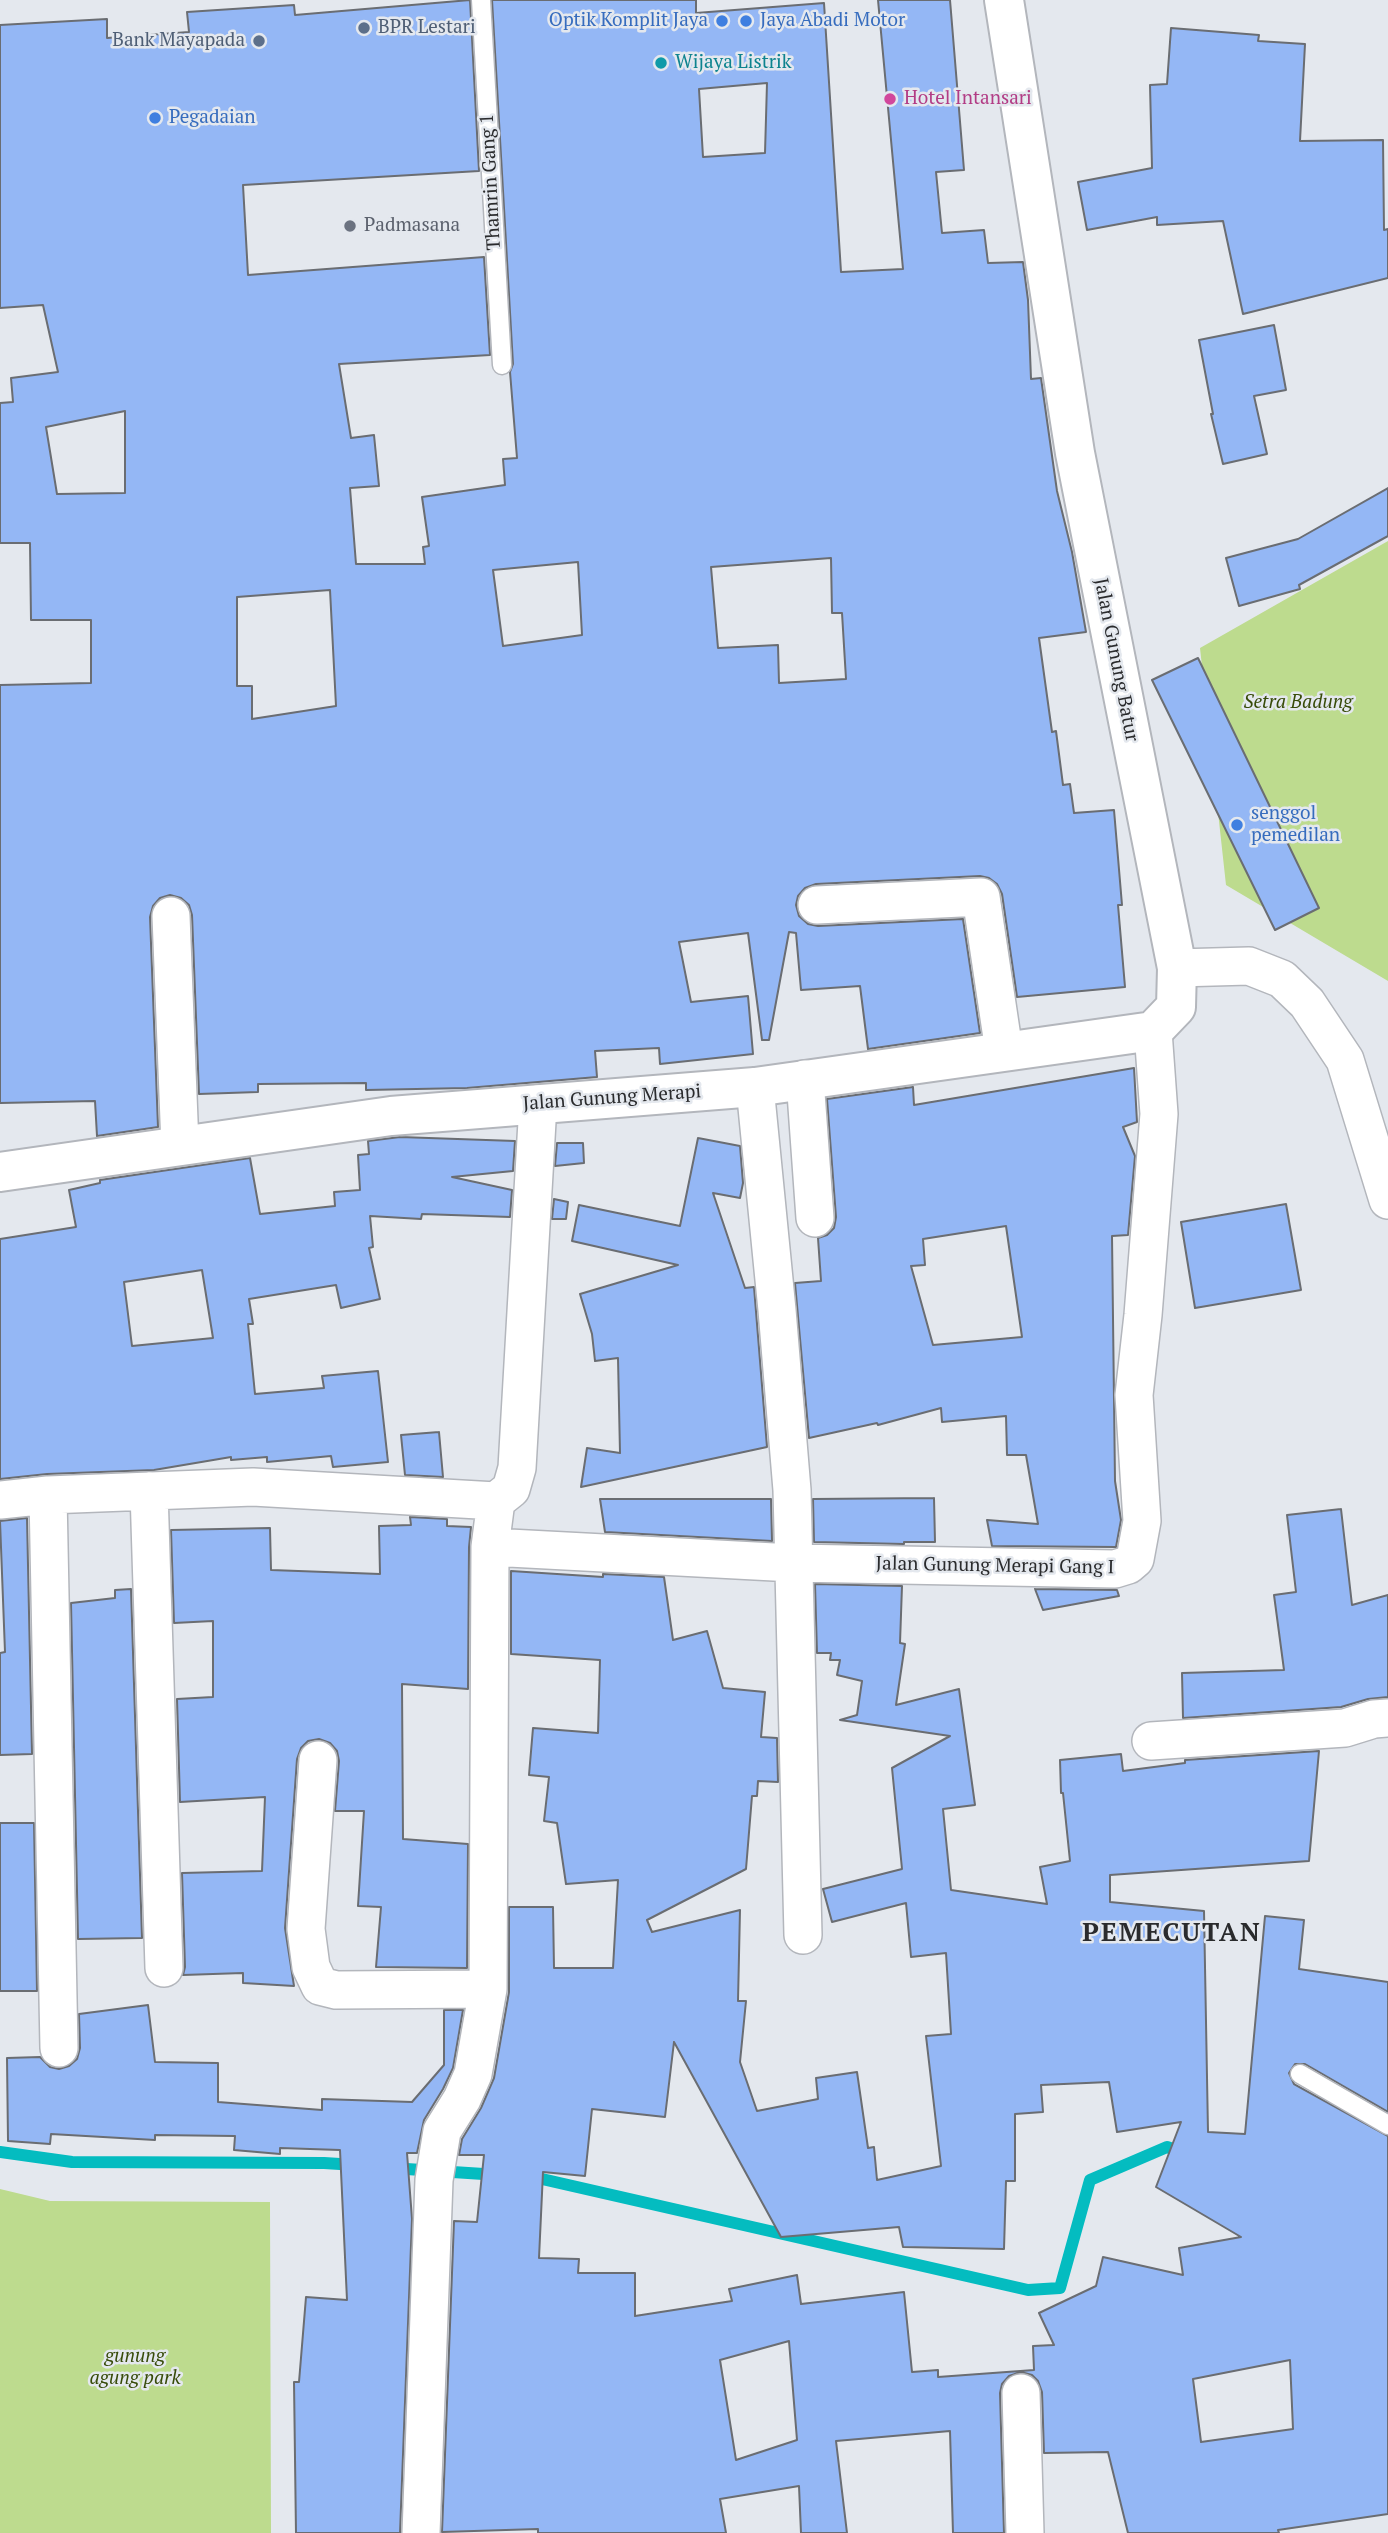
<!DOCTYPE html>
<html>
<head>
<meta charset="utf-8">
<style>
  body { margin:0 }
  canvas { display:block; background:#e4e8ee }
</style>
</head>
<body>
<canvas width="1388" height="2533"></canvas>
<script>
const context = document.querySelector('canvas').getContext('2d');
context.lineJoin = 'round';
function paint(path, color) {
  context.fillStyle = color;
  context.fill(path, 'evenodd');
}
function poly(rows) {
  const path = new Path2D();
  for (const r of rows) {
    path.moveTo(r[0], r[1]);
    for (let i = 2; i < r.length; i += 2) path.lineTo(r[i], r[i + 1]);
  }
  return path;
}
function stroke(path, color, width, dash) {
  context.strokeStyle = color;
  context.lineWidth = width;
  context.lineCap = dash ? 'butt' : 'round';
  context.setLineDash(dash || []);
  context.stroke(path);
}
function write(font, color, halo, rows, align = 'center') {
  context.font = font + ' "PT Serif",serif';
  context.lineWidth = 5;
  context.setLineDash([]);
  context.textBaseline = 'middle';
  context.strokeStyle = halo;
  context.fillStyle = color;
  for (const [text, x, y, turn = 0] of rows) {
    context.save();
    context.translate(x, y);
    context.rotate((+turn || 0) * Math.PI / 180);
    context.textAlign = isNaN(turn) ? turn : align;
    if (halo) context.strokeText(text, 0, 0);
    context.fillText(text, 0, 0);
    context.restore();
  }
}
const green = poly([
  [1388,541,1388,981,1226,885,1200,648],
  [0,2189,50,2201,270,2202,271,2533,0,2533]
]);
const stream = poly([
  [0,2152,72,2162,324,2163,356,2165],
  [391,2168,499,2175],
  [528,2177,542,2179,1028,2290,1060,2288,1090,2180,1167,2147,1184,2153]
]);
const building = poly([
  [470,0,479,171,243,185,248,275,484,257,490,355,339,364,351,438,374,435,379,486,350,488,356,564,425,564,423,547,429,546,422,497,505,485,503,459,517,458,510,372,513,364,492,0,696,0,696,13,824,3,841,272,903,269,878,0,950,0,964,170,936,172,942,233,984,230,988,263,1023,262,1028,300,1031,379,1041,378,1057,491,1072,552,1086,632,1039,638,1052,732,1056,731,1063,785,1070,784,1074,813,1114,810,1122,905,1118,905,1125,987,1017,997,1002,894,997,884,989,878,980,876,816,884,805,888,798,896,796,905,799,916,808,924,818,926,963,919,980,1033,868,1049,860,986,801,990,796,933,789,932,769,1040,762,1040,748,933,679,942,691,1002,748,996,753,1054,660,1064,659,1048,595,1051,597,1077,467,1088,366,1090,366,1083,258,1084,258,1092,199,1094,192,915,189,905,181,898,170,895,160,898,153,906,150,917,158,1127,97,1136,95,1101,0,1103,0,685,91,683,91,620,31,620,30,543,0,543,0,403,13,402,11,378,58,372,43,305,0,308,0,25,107,19,107,38,189,32,187,12,294,5,295,15,470,0],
  [767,83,765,153,703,157,699,89,767,83],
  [125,411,125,493,57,494,46,427,125,411],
  [831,558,832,613,842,613,846,679,779,683,778,645,718,648,711,567,831,558],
  [578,562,582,635,503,646,493,570,578,562],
  [330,590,336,706,252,719,252,686,237,686,237,597,330,590],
  [1171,28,1259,35,1258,41,1305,44,1300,141,1383,140,1384,230,1388,229,1388,278,1243,314,1223,221,1157,225,1157,217,1087,230,1078,182,1152,168,1150,85,1167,84,1171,28],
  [1274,325,1286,390,1254,396,1267,454,1223,464,1211,414,1213,414,1199,340,1274,325],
  [1388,488,1388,536,1299,585,1300,589,1239,606,1226,558,1298,539,1388,488],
  [1198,658,1319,908,1275,930,1152,680,1198,658],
  [1134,1068,1137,1122,1123,1127,1135,1156,1128,1235,1112,1236,1115,1481,1121,1520,1116,1547,992,1546,987,1520,1038,1524,1026,1455,1007,1455,1006,1416,942,1422,941,1408,878,1425,877,1423,809,1438,795,1283,821,1281,818,1238,827,1235,834,1228,836,1217,827,1099,913,1087,914,1105,1134,1068],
  [1006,1226,1022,1337,933,1345,911,1266,925,1265,923,1239,1006,1226],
  [400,1137,515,1141,513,1171,452,1177,512,1190,510,1217,422,1214,421,1219,370,1216,373,1247,369,1248,380,1299,341,1308,336,1285,249,1299,253,1324,248,1324,255,1394,324,1388,322,1376,378,1371,388,1462,333,1467,331,1456,267,1462,267,1457,231,1460,231,1457,154,1470,47,1474,0,1479,0,1239,76,1227,69,1190,100,1183,100,1180,250,1158,260,1214,335,1206,334,1192,360,1190,358,1155,369,1154,368,1141,400,1137],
  [202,1270,213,1338,132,1346,124,1282,202,1270],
  [698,1138,740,1146,743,1183,740,1198,713,1193,745,1288,754,1287,767,1447,581,1487,587,1448,620,1453,618,1358,595,1361,592,1334,580,1294,678,1265,572,1241,579,1205,680,1226,698,1138],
  [557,1143,583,1143,584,1163,555,1166,557,1143],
  [554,1199,568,1202,566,1219,552,1219,554,1199],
  [1286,1204,1301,1290,1195,1308,1181,1222,1286,1204],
  [439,1432,443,1477,405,1475,401,1435,439,1432],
  [934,1498,935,1542,904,1542,904,1544,814,1542,813,1499,934,1498],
  [600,1499,771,1499,772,1541,605,1532,600,1499],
  [1341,1509,1352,1605,1388,1595,1388,1697,1368,1699,1341,1707,1183,1718,1182,1673,1284,1670,1274,1595,1296,1592,1287,1515,1341,1509],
  [410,1517,447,1519,447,1526,471,1527,469,1547,468,1689,402,1684,403,1839,468,1844,467,1968,376,1967,381,1907,358,1906,364,1811,335,1811,339,1761,337,1751,330,1743,319,1739,308,1741,301,1748,297,1759,285,1928,294,1986,243,1983,243,1973,183,1975,185,1967,182,1873,262,1871,265,1797,180,1802,177,1699,213,1697,213,1621,174,1623,171,1530,270,1528,271,1570,380,1574,379,1526,411,1525,410,1517],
  [27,1518,32,1754,0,1755,0,1653,5,1652,0,1521,27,1518],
  [511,1571,603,1577,603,1574,664,1577,673,1640,707,1631,723,1688,765,1692,761,1737,777,1738,778,1782,758,1781,757,1796,752,1796,746,1869,647,1920,652,1932,740,1910,738,2001,746,2001,740,2062,757,2111,818,2099,816,2078,857,2072,868,2148,874,2147,877,2180,941,2166,926,2036,951,2034,946,1953,911,1957,906,1903,832,1922,823,1889,902,1869,892,1768,950,1736,840,1720,857,1715,862,1681,837,1675,840,1660,830,1660,831,1653,817,1653,815,1584,902,1586,900,1643,905,1644,896,1705,959,1689,975,1805,943,1809,951,1890,1047,1904,1040,1867,1070,1861,1063,1793,1061,1793,1060,1760,1121,1754,1123,1771,1185,1763,1185,1760,1319,1751,1309,1861,1110,1875,1110,1902,1204,1911,1208,2132,1245,2134,1265,1916,1304,1920,1299,1969,1388,1982,1388,2112,1305,2064,1295,2064,1289,2073,1294,2084,1388,2136,1388,2514,1278,2530,1279,2533,1128,2533,1108,2452,1044,2453,1042,2392,1038,2381,1032,2375,1021,2372,1009,2376,1002,2384,1000,2393,1004,2533,953,2533,950,2431,836,2441,847,2533,801,2533,799,2486,720,2499,726,2533,538,2533,538,2529,442,2532,454,2221,477,2222,484,2155,459,2155,462,2139,481,2108,494,2078,509,1992,509,1907,553,1907,554,1968,613,1968,618,1880,566,1884,557,1823,544,1821,549,1777,529,1775,533,1728,598,1733,600,1660,511,1654,511,1571],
  [674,2042,781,2237,899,2227,903,2247,1004,2249,1006,2181,1015,2181,1015,2114,1043,2112,1041,2085,1109,2082,1117,2132,1181,2122,1156,2187,1241,2237,1179,2248,1183,2275,1103,2257,1096,2286,1039,2313,1054,2345,1033,2346,1034,2370,938,2377,938,2370,912,2372,904,2292,801,2304,797,2275,729,2289,732,2301,635,2316,635,2273,578,2273,579,2259,539,2258,543,2172,585,2176,592,2109,665,2117,674,2042],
  [789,2341,797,2440,736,2460,720,2360,789,2341],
  [1290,2360,1293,2429,1201,2442,1193,2379,1290,2360],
  [131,1589,142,1938,78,1939,71,1603,115,1598,115,1590,131,1589],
  [1035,1589,1117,1590,1119,1596,1043,1610,1035,1589],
  [0,1823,34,1823,37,1991,0,1991,0,1823],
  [148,2005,155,2062,218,2063,218,2102,322,2110,322,2099,412,2102,444,2065,444,2010,463,2010,453,2068,443,2089,424,2120,417,2153,407,2153,412,2219,400,2533,296,2533,294,2382,299,2382,306,2297,347,2300,340,2150,280,2148,280,2154,234,2150,235,2136,155,2135,155,2140,51,2134,50,2144,8,2141,7,2058,40,2057,50,2067,59,2069,69,2066,77,2059,80,2048,79,2014,148,2005]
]);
const service = poly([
  [481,0,502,365],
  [1300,2074,1388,2125]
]);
const minor = poly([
  [817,905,981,897,1004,1051],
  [171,916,180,1146],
  [1177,968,1249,966,1282,979,1307,1003,1345,1060,1388,1200],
  [805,1079,815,1218],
  [755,1087,777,1310,792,1490,803,1935],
  [149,1491,164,1968],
  [48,1495,59,2048],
  [0,1500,48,1495,253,1487,496,1501],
  [490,1547,793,1563,1115,1569,1128,1565,1135,1559,1142,1521,1134,1395,1143,1315,1159,1114,1153,1031],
  [1151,1741,1345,1728,1374,1719,1388,1718],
  [318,1760,306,1929,311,1967,320,1986,336,1990,488,1989],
  [1021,2393,1025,2533],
  [421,2533,434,2180,442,2131,462,2099,473,2074,488,1989,490,1547,496,1501,511,1489,517,1468,538,1104]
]);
const secondary = poly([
  [0,1172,391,1116,755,1087,1153,1031,1176,1007,1177,968,1075,453,1004,0]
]);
const markers = [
  [722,21,7,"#3f7fe0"],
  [746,21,7,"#3f7fe0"],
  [364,28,7,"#5c6f8a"],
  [259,41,7,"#5c6f8a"],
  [661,63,7,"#0f9aa8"],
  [890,99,7,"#d1479c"],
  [155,118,7,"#3f7fe0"],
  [350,226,7,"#6b7280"],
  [1237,825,7,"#3f7fe0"]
];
const shopNames = [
  ["Optik Komplit Jaya",708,21,"right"],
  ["Jaya Abadi Motor",760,21],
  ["Pegadaian",169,118],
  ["senggol",1251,814],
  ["pemedilan",1251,836]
];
const serviceNames = [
  ["BPR Lestari",378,28],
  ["Bank Mayapada",245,41,"right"]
];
const cultureNames = [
  ["Wijaya Listrik",675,63]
];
const hotelNames = [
  ["Hotel Intansari",904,99]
];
const streetNames = [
  ["Thamrin Gang 1",491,182,-93],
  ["Jalan Gunung Batur",1116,660,79],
  ["Jalan Gunung Merapi",612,1098,-4],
  ["Jalan Gunung Merapi Gang I",995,1566,1]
];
const worshipNames = [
  ["Padmasana",364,226]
];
const parkNames = [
  ["Setra Badung",1298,703],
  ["gunung",135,2357],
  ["agung park",135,2379]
];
const districtNames = [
  ["PEMECUTAN",1172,1934]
];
paint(green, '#bddb8e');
stroke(stream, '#04bcc0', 12);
paint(building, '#94b7f5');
stroke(building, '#6a6d72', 2);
stroke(service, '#b3b6bc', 21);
stroke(minor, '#b3b6bc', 40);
stroke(secondary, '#b3b6bc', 42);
stroke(service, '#fff', 18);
stroke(minor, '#fff', 37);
stroke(secondary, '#fff', 38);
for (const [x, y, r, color] of markers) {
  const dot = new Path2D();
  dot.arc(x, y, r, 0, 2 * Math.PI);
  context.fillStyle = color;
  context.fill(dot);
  stroke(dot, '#e4e8ee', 2.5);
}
write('19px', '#366cbe', '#e4e8ee', shopNames, 'left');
write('19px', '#4e5e75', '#e4e8ee', serviceNames, 'left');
write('19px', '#0d838f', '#e4e8ee', cultureNames, 'left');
write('19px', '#b23c85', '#e4e8ee', hotelNames, 'left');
write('19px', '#2a2b2d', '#e4e8ee', streetNames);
write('19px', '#5b616d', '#e4e8ee', worshipNames, 'left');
write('italic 19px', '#374b08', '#e4e8ee', parkNames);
context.letterSpacing = '2px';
write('bold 26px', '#2a2b2d', '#e4e8ee', districtNames);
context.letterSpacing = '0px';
</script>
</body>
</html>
